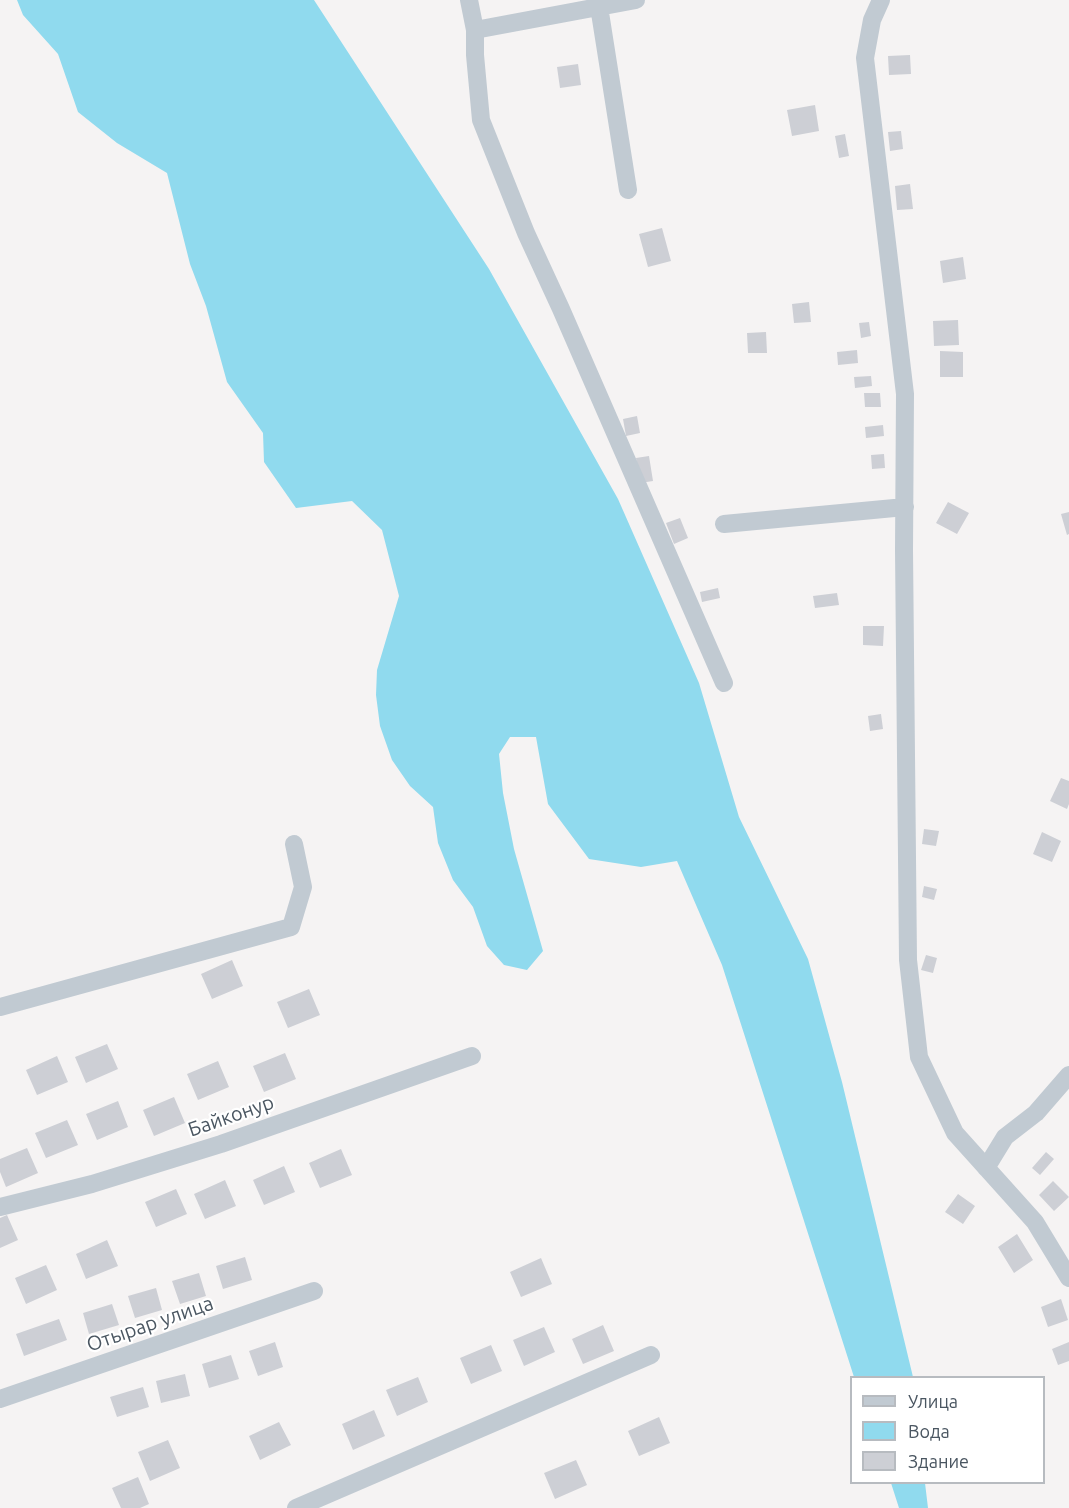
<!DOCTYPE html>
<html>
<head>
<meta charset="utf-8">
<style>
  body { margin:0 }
  #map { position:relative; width:1069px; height:1508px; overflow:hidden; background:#f5f3f3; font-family:Ubuntu,sans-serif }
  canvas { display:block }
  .legend { position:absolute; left:850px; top:1376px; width:195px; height:108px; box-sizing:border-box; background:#fff; border:2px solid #b7bbc0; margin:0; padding:8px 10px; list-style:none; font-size:18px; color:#4a5661 }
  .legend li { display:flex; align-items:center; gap:12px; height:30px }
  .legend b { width:30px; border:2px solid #b7bbc0 }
</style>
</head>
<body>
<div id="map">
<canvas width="1069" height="1508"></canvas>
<ul class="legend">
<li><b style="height:8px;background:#c1cad2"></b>Улица</li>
<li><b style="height:16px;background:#90daee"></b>Вода</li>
<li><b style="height:16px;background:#cdcfd5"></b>Здание</li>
</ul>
</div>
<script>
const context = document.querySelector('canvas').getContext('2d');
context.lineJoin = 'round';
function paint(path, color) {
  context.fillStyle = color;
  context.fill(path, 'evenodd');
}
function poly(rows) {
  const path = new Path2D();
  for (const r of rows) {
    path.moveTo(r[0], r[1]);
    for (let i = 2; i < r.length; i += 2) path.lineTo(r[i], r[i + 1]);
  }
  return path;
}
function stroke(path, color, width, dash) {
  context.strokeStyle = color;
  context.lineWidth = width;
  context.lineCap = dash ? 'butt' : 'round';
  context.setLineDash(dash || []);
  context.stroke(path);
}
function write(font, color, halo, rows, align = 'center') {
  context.font = font + ' Ubuntu,sans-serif';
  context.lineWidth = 4.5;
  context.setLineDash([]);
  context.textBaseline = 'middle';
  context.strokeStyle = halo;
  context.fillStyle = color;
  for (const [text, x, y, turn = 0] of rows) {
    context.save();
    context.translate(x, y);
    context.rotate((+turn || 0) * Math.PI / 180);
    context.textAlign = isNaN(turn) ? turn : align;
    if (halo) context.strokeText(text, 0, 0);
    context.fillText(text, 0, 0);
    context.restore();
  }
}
const water = poly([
  [17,0,314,0,489,269,618,499,699,683,739,817,808,959,842,1082,913,1377,854,1377,722,965,677,861,641,867,589,859,548,804,536,737,510,737,499,754,503,793,514,849,543,951,527,970,504,965,487,946,473,907,453,880,438,843,433,807,410,786,392,760,380,726,376,695,377,670,399,596,382,530,352,501,296,508,264,462,263,433,227,382,206,306,190,264,167,173,117,143,78,112,58,54,23,15],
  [891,1483,925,1483,928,1508,899,1508]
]);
const building = poly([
  [910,55,911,74,889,75,888,56],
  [578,64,581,85,560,88,557,67],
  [815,105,819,131,792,136,787,110],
  [901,131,903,149,890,151,888,132],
  [845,134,849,156,839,158,835,136],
  [910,184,913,209,897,210,895,186],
  [662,228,671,261,648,267,639,234],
  [963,257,966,279,943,283,940,261],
  [809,302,811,322,794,323,792,304],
  [958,320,959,345,934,346,933,321],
  [869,322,871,336,861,338,859,323],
  [766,332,767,353,748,353,747,333],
  [857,350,858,363,838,365,837,352],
  [940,351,963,352,963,377,940,377],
  [871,376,872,386,855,388,854,377],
  [864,393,880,393,881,407,865,407],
  [637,416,640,433,626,436,623,419],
  [883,425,884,436,866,438,865,427],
  [884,454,885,468,872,469,871,455],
  [649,456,653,481,640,483,636,458],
  [948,502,969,513,957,534,936,523],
  [1069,512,1069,534,1067,535,1061,514],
  [680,518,688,538,674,544,666,523],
  [718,588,720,598,702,602,700,592],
  [837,593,839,605,815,608,813,596],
  [863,626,884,626,883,646,863,645],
  [881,714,883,729,870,731,868,716],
  [1061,778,1069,781,1069,804,1067,809,1050,801],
  [924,829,939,831,936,846,922,844],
  [1042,832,1061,841,1052,862,1033,854],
  [924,886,937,889,934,900,922,897],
  [926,955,937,958,933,973,921,970],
  [232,960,243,986,212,999,201,974],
  [309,989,320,1015,288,1028,277,1002],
  [107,1044,118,1069,86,1083,75,1057],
  [285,1053,296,1079,264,1092,253,1066],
  [57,1056,68,1082,37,1095,26,1070],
  [218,1061,229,1087,198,1100,187,1074],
  [174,1097,185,1123,154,1136,143,1110],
  [118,1101,128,1127,97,1140,86,1114],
  [67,1120,78,1145,46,1158,35,1133],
  [27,1148,38,1173,6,1187,0,1172,0,1159],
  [341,1149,352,1175,320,1188,309,1163],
  [1046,1152,1054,1159,1040,1175,1032,1168],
  [284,1166,295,1192,264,1205,253,1180],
  [225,1180,236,1206,205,1219,194,1194],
  [1053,1181,1069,1197,1054,1211,1039,1195],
  [176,1189,187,1214,156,1227,145,1202],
  [958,1194,975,1206,963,1224,945,1212],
  [7,1215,18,1240,0,1248,0,1218],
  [1017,1234,1033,1260,1014,1273,998,1247],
  [107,1240,118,1266,86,1279,76,1254],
  [245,1257,252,1280,223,1289,216,1266],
  [541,1258,552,1284,521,1297,510,1272],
  [46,1265,57,1290,26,1304,15,1278],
  [199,1273,206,1296,180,1304,172,1281],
  [156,1288,162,1310,135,1318,128,1296],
  [1061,1299,1068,1320,1048,1327,1041,1307],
  [112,1304,119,1325,89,1334,83,1313],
  [59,1319,67,1340,24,1356,16,1334],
  [603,1325,614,1351,583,1364,572,1339],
  [544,1327,555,1352,524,1366,513,1340],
  [275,1342,283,1367,258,1376,249,1351],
  [1069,1342,1069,1361,1058,1365,1052,1349],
  [491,1345,502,1371,471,1384,460,1358],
  [231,1355,239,1379,209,1388,202,1364],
  [185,1374,190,1396,161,1403,156,1381],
  [418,1377,428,1402,397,1416,386,1390],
  [143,1387,149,1407,117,1417,110,1397],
  [374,1410,385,1436,353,1450,342,1424],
  [659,1417,670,1443,639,1456,628,1431],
  [279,1422,291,1445,260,1460,249,1436],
  [168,1440,180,1468,150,1481,138,1452],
  [576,1460,587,1485,555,1499,544,1473],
  [138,1477,149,1504,140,1508,121,1508,112,1488]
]);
const minor = poly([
  [469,0,475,30,475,55,481,120,526,233,561,309,724,683],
  [598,0,628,190],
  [881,0,872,20,865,58,905,394,904,550,908,960,919,1057,955,1133,1035,1222,1069,1278],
  [475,30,636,0],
  [724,524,905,507],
  [0,1007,291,927,303,887,294,844],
  [986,1168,1005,1137,1036,1113,1069,1075],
  [0,1207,92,1184,221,1144,472,1056],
  [0,1399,314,1291],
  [296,1508,651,1355]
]);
const streetNames = [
  ["Байконур",231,1116,-19],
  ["Отырар улица",150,1324,-19]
];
paint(water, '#90daee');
paint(building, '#cdcfd5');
stroke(minor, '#c1cad2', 18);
write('20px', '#4a5661', '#fff', streetNames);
</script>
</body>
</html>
